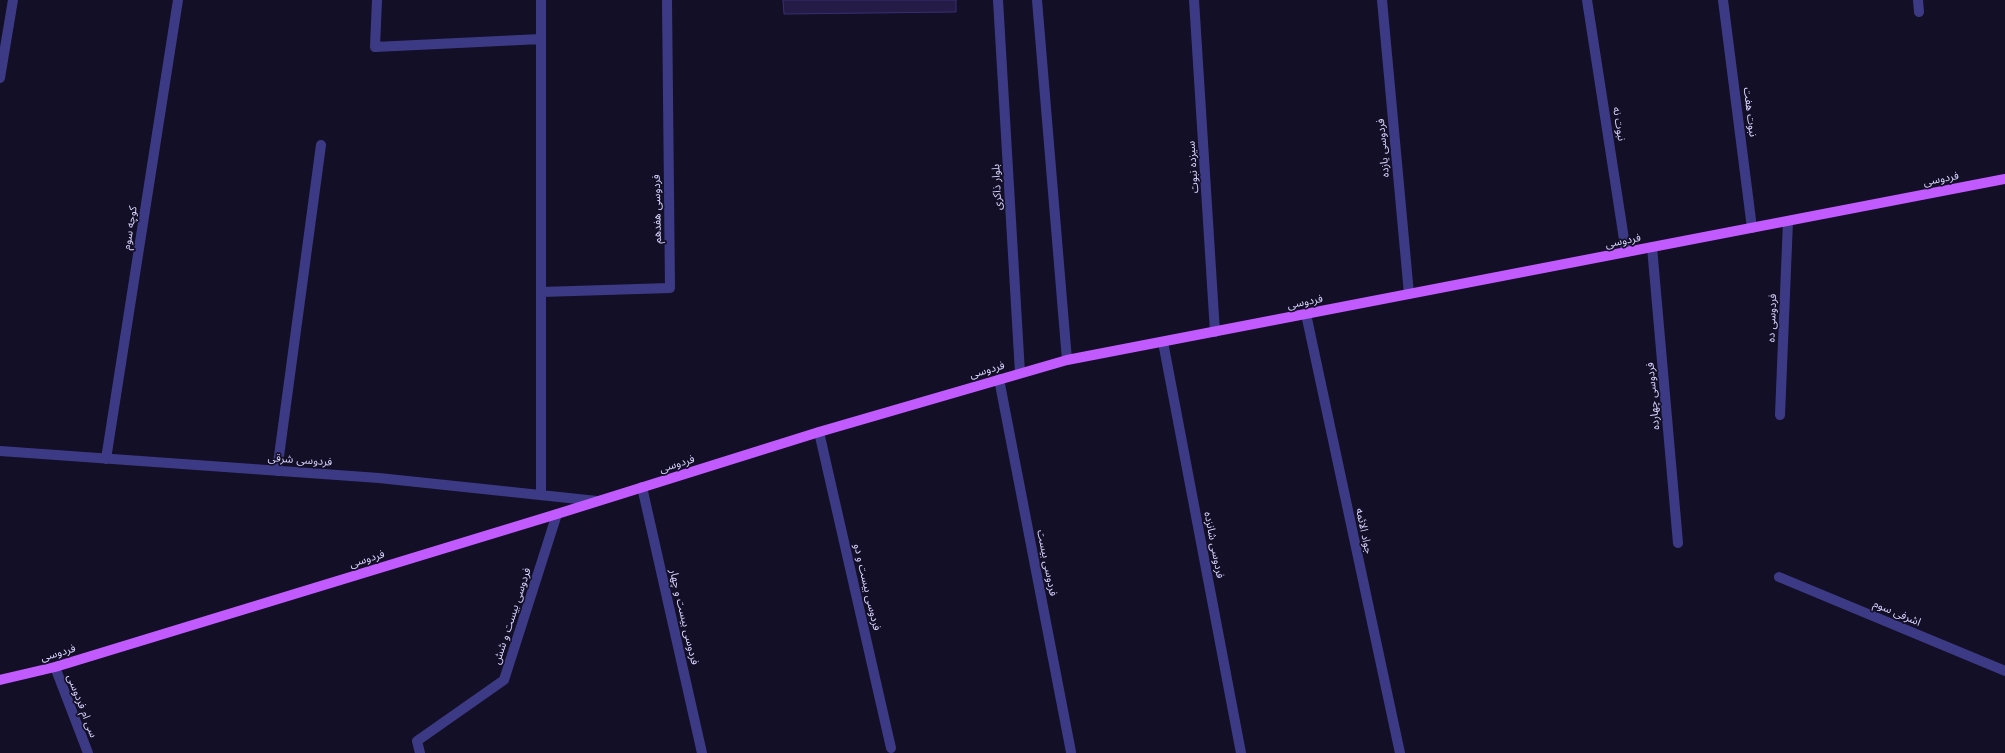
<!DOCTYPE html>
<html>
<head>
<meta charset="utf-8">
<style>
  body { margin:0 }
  canvas { display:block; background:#130f26 }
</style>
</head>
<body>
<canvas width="2005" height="753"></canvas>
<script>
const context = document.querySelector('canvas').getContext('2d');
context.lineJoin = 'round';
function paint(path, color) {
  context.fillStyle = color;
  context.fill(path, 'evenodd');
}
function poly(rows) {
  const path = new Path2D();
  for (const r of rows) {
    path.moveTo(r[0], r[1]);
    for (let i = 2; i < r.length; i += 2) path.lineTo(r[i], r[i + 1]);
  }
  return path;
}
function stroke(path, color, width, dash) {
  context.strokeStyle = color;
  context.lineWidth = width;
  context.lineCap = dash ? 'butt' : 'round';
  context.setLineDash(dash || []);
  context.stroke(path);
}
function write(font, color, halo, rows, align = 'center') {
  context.font = font + ' Inter,"Noto Sans Arabic",sans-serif';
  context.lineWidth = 3.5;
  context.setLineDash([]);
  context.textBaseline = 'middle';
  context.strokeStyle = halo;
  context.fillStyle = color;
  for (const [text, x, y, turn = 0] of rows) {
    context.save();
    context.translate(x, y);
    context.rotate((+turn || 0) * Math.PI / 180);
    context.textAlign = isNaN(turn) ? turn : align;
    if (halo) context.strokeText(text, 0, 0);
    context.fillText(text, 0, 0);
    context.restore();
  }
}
const building = poly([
  [783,0,956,0,956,12,784,14,783,0]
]);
const minor = poly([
  [377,0,375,47,541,39],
  [541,0,541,495],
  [998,0,1020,373],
  [1037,0,1067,360],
  [1194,0,1215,332],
  [1382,0,1409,294],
  [1587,0,1626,252],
  [1723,0,1752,228],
  [1918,0,1919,12],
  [0,78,13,0],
  [1652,247,1678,543],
  [541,292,670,288,667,0],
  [1306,314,1400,753],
  [1163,342,1241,753],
  [999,379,1071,752],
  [1780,415,1788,221],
  [819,432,891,748],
  [0,451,379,478,597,501],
  [106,459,178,0],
  [277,471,321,145],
  [642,487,702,753],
  [1779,577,2005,671],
  [55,667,88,753],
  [420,753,417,741,504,680,557,514]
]);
const major = poly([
  [0,680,55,667,557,514,819,432,1067,360,2005,179]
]);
const streetNames = [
  ["نبوت هفت",1750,112,83],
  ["نبوت نه",1619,124,81],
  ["فردوسی یازده",1383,148,-95],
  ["سیزده نبوت",1193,167,-94],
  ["فردوسی",1941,179,-11],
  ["بلوار ذاکری",997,187,-93],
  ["فردوسی هفدهم",657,209,-91],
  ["کوچه سوم",130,228,-81],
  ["فردوسی",1623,241,-11],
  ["فردوسی",1305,302,-11],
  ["فردوسی ده",1772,318,-88],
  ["فردوسی",987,370,-16],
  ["فردوسی چهارده",1653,396,-95],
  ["فردوسی شرقی",300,460,4],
  ["فردوسی",677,464,-17],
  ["جواد الائمه",1364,531,78],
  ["فردوسی شانزده",1214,545,79],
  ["فردوسی",367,559,-17],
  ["فردوسی بیست",1047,563,79],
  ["فردوسی بیست و دو",867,587,77],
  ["اشرفی سوم",1897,613,23],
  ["فردوسی بیست و شش",512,616,-72],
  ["فردوسی بیست و چهار",684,617,77],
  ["فردوسی",58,653,-16],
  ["سی ام فردوسی",82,706,69]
];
paint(building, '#241b47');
stroke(building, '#3b2d73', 1);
stroke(minor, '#3d3a85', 10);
stroke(major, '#c25bff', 10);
write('11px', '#d9d4ff', '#130f26', streetNames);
</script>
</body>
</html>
